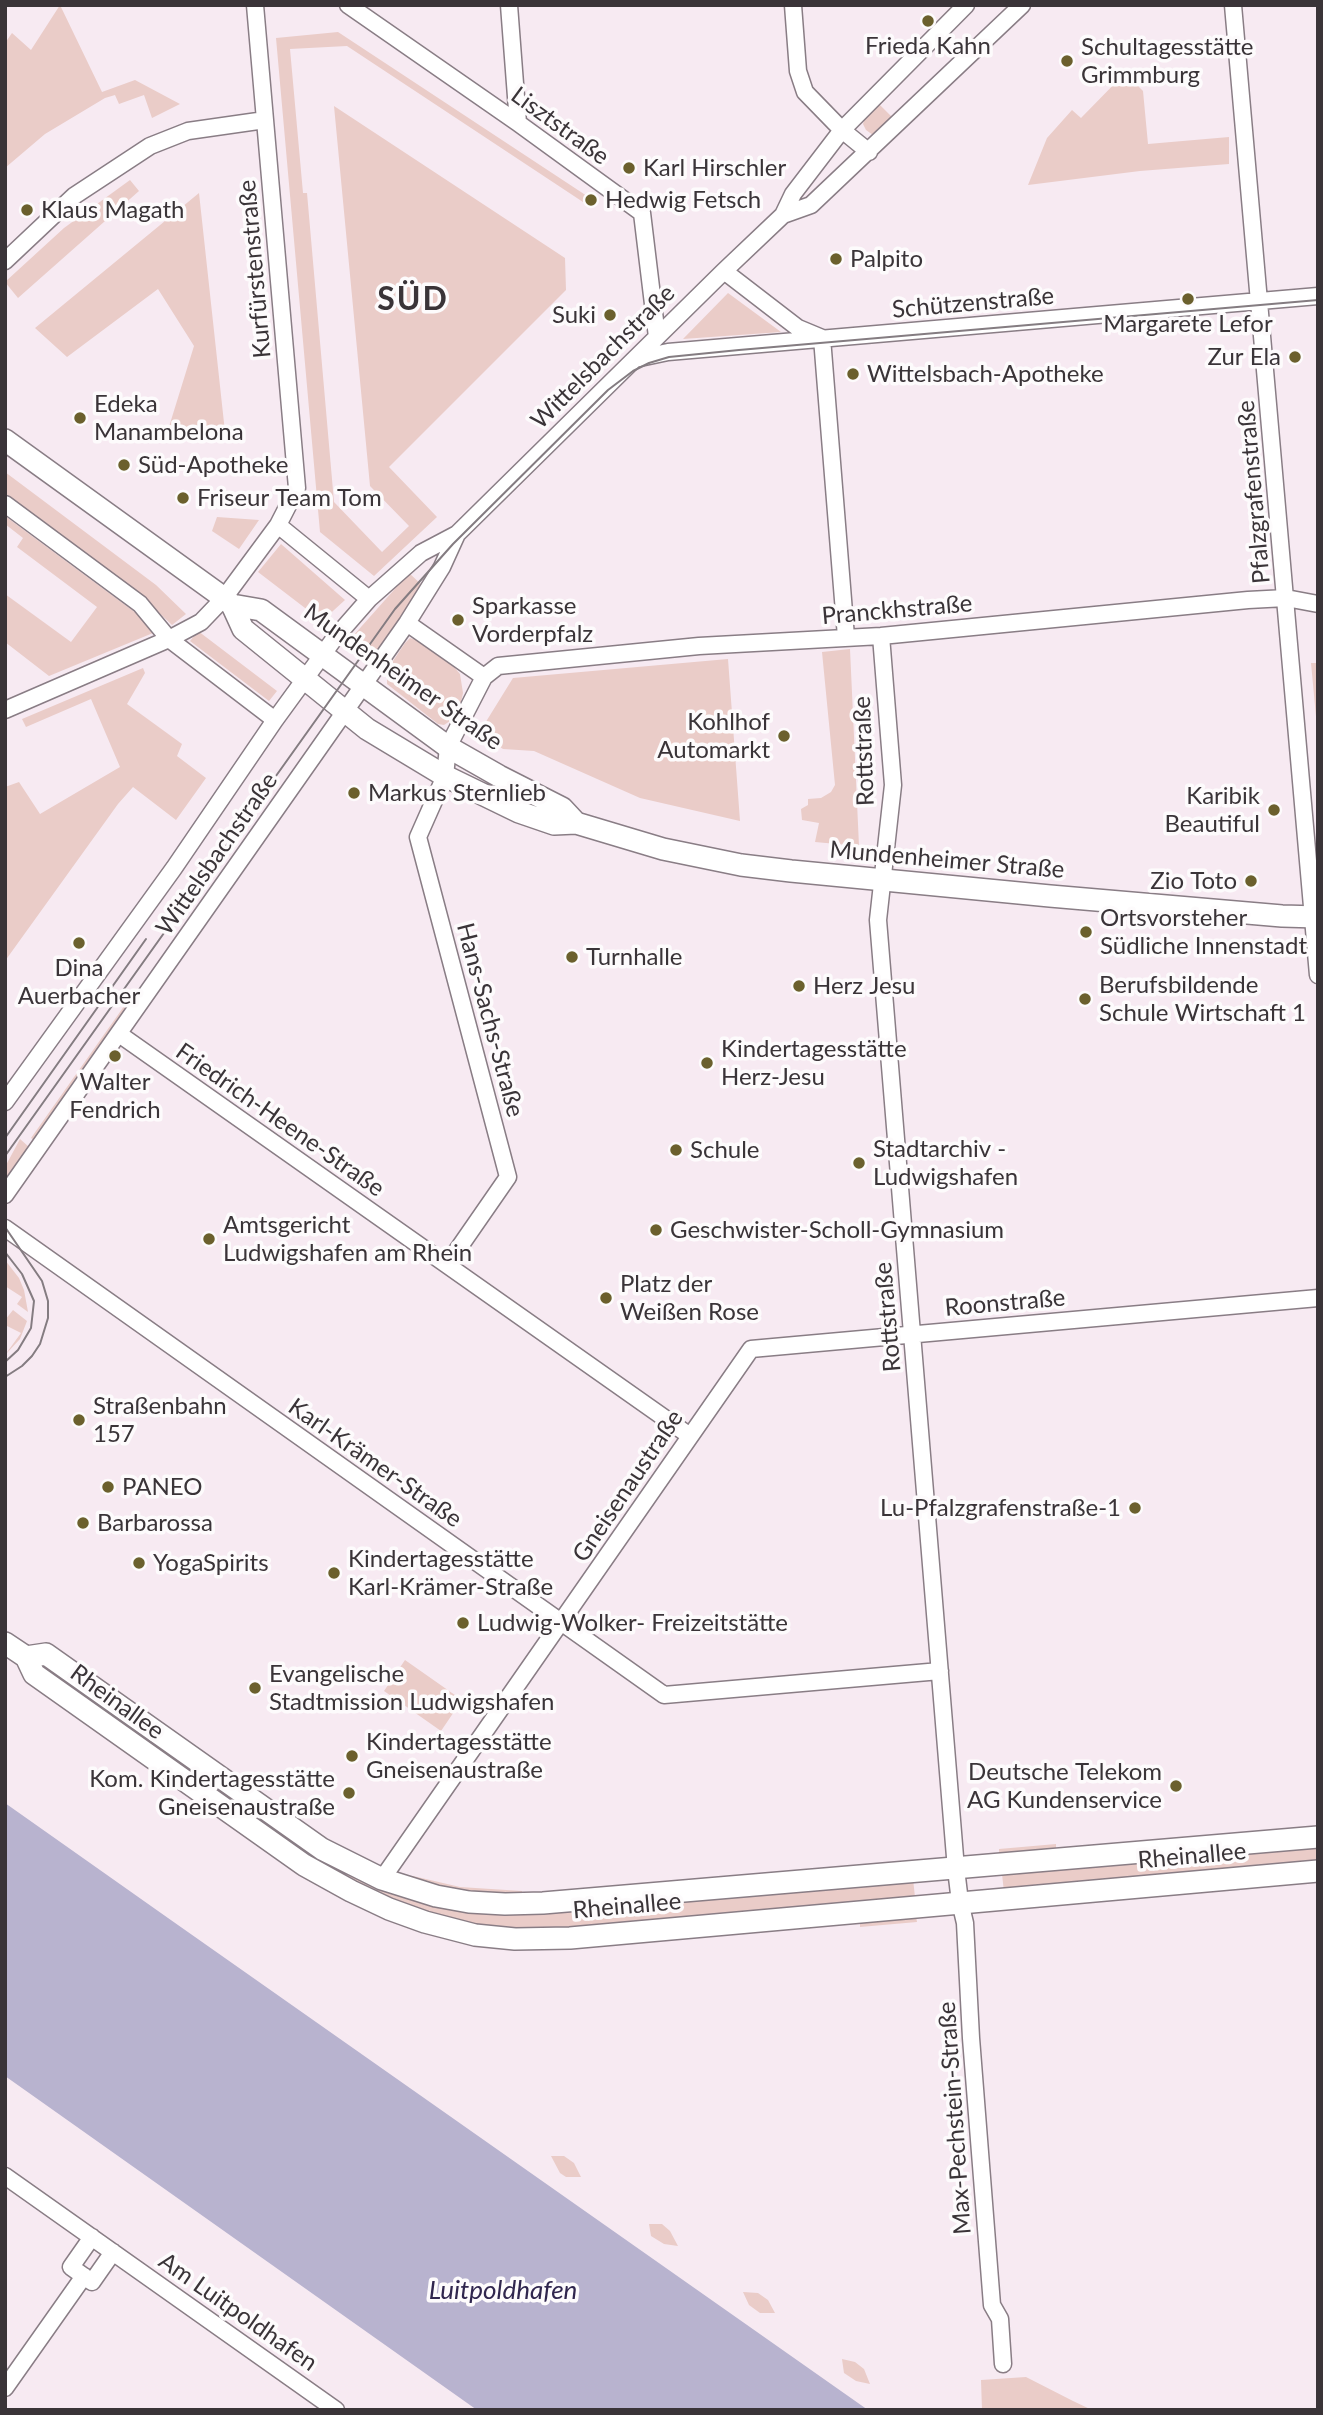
<!DOCTYPE html>
<html>
<head>
<meta charset="utf-8">
<style>
  body { margin:0 }
  #map { position:relative; width:1323px; height:2415px; overflow:hidden; background:#f7eaf2; font-family:Lato,sans-serif }
  canvas { display:block }
  .frame { position:absolute; inset:0; border:7px solid #3a3438; pointer-events:none }
</style>
</head>
<body>
<div id="map">
<canvas width="1323" height="2415"></canvas>
<div class="frame"></div>
</div>
<script>
const context = document.querySelector('canvas').getContext('2d');
context.lineJoin = 'round';
function paint(path, color) {
  context.fillStyle = color;
  context.fill(path, 'evenodd');
}
function poly(rows) {
  const path = new Path2D();
  for (const r of rows) {
    path.moveTo(r[0], r[1]);
    for (let i = 2; i < r.length; i += 2) path.lineTo(r[i], r[i + 1]);
  }
  return path;
}
function stroke(path, color, width, dash) {
  context.strokeStyle = color;
  context.lineWidth = width;
  context.lineCap = dash ? 'butt' : 'round';
  context.setLineDash(dash || []);
  context.stroke(path);
}
function write(font, color, halo, rows, align = 'center') {
  context.font = font + ' Lato,sans-serif';
  context.lineWidth = 7;
  context.setLineDash([]);
  context.textBaseline = 'middle';
  context.strokeStyle = halo;
  context.fillStyle = color;
  for (const [text, x, y, turn = 0] of rows) {
    context.save();
    context.translate(x, y);
    context.rotate((+turn || 0) * Math.PI / 180);
    context.textAlign = isNaN(turn) ? turn : align;
    if (halo) context.strokeText(text, 0, 0);
    context.fillText(text, 0, 0);
    context.restore();
  }
}
const green = poly([
  [60,5,102,92,135,80,180,104,152,118,144,95,119,104,115,95,105,98,45,134,5,168,5,43,12,33,31,50],
  [338,32,587,196,583,202,347,46,290,49,303,193,307,193,334,502,382,552,409,526,370,486,334,106,565,258,566,290,389,467,437,517,374,576,320,532,276,38],
  [1125,73,1143,91,1148,144,1229,137,1229,164,1140,171,1028,185,1047,138,1072,110,1081,118],
  [879,104,892,117,879,132,873,135,866,130,863,124,865,118],
  [130,180,139,191,18,298,5,282,64,228],
  [199,193,225,432,168,430,194,346,158,289,67,357,35,328],
  [728,293,781,332,683,339],
  [5,472,156,585,186,614,172,625,137,592,5,493],
  [5,516,140,616,153,633,49,676,5,642,5,594,71,642,97,607,17,547,23,538,5,524],
  [217,517,259,520,239,549,212,531],
  [281,544,345,600,322,621,258,572],
  [409,573,423,586,376,652,353,636],
  [198,631,277,691,269,701,190,641],
  [410,638,416,640,454,667,460,674,463,693,461,702,450,721,444,725,438,724,387,684,387,670,405,643],
  [850,649,859,846,815,842,819,823,802,820,801,809,808,805,808,799,821,798,831,792,835,785,822,652],
  [728,659,740,821,640,798,534,751,503,749,479,733,513,678],
  [1311,663,1318,663,1318,738],
  [143,668,145,673,127,704,182,744,177,756,206,778,176,820,133,787,118,804,5,961,5,787,19,782,40,814,120,767,91,699,26,727,22,719],
  [127,1002,133,1006,37,1142,31,1138],
  [20,1139,29,1147,5,1181,5,1167],
  [5,1260,19,1278,24,1290,28,1312,17,1304,22,1297,5,1286],
  [13,1310,27,1321,20,1339,5,1355,21,1333,5,1325,5,1320],
  [36,1660,225,1793,224,1795,222,1796,36,1667],
  [405,1660,462,1700,441,1731,384,1691],
  [253,1812,453,1910,473,1913,524,1915,913,1879,915,1897,785,1911,513,1932,420,1913,322,1867,247,1819],
  [1318,1843,1318,1862,1004,1892,1002,1874],
  [1056,1844,1056,1850,999,1855,999,1849],
  [413,1876,460,1887,522,1891,522,1898,488,1898,410,1882],
  [916,1916,917,1922,860,1927,860,1921],
  [551,2156,564,2156,574,2163,581,2177,566,2177,560,2173],
  [649,2224,662,2224,670,2231,678,2246,664,2244,651,2236],
  [743,2292,758,2293,768,2300,775,2313,760,2313,749,2305],
  [842,2359,855,2362,864,2369,870,2384,856,2381,844,2373],
  [1026,2377,1073,2401,1092,2410,982,2410,981,2380]
]);
const water = poly([
  [5,1803,168,1918,868,2410,477,2410,5,2076]
]);
const minor = poly([
  [348,5,518,123,642,213,657,337],
  [509,5,518,123],
  [793,5,798,71,805,92,842,130,869,152],
  [1233,5,1318,975],
  [783,215,793,194,842,130,966,5],
  [5,261,74,196,150,146,188,131,265,120],
  [724,271,798,328,822,338,846,637],
  [635,359,668,352,1318,296],
  [5,504,140,604,169,639,275,720],
  [278,525,369,599],
  [407,623,484,677],
  [881,636,893,785,878,920,956,1869,960,1902,965,1923,971,2038,992,2305,1000,2319,1003,2364],
  [5,710,169,639,201,622,224,598,278,525,297,488,255,5],
  [119,1034,690,1436],
  [5,1102,174,868,275,720,334,639,369,599,421,553,457,534],
  [5,1195,407,623,442,567,457,534,724,271,783,215,811,205,1022,5],
  [5,1228,664,1695,940,1671],
  [447,1265,508,1177,418,837,445,776,448,747,484,677,498,666,699,646,881,636,1248,600,1286,598,1318,604],
  [382,1879,751,1349,1318,1298],
  [5,2176,336,2410],
  [92,2237,71,2267,92,2282,113,2252],
  [5,2388,84,2276]
]);
const tertiary = poly([
  [5,440,224,598,232,605,243,629,367,729,445,776,519,812,554,824,576,823,663,849,741,865,791,871,1050,896,1282,916,1318,917],
  [232,605,261,610,448,747,499,776,562,808,576,823],
  [5,1643,26,1657,34,1674,304,1865,351,1891,389,1909,425,1922,475,1935,515,1939,570,1938,1318,1871],
  [26,1657,46,1654,322,1849,382,1879,436,1896,469,1902,505,1904,543,1903,1318,1837]
]);
const tram = poly([
  [5,1138,146,939],
  [5,1156,395,609,453,544,608,390,633,371,649,363,669,357,739,350,1318,300],
  [5,1227,42,1281,48,1301,48,1318,40,1344,32,1356,22,1366,5,1377],
  [5,1252,22,1274,34,1301,31,1328,18,1350,5,1362]
]);
const markers = [
  [928,21,7,"#6b602d"],
  [1067,61,7,"#6b602d"],
  [629,168,7,"#6b602d"],
  [591,200,7,"#6b602d"],
  [27,210,7,"#6b602d"],
  [836,259,7,"#6b602d"],
  [1188,299,7,"#6b602d"],
  [610,315,7,"#6b602d"],
  [1295,357,7,"#6b602d"],
  [853,374,7,"#6b602d"],
  [80,418,7,"#6b602d"],
  [124,465,7,"#6b602d"],
  [183,498,7,"#6b602d"],
  [458,620,7,"#6b602d"],
  [784,736,7,"#6b602d"],
  [354,793,7,"#6b602d"],
  [1274,810,7,"#6b602d"],
  [1251,881,7,"#6b602d"],
  [1086,932,7,"#6b602d"],
  [79,943,7,"#6b602d"],
  [572,957,7,"#6b602d"],
  [799,986,7,"#6b602d"],
  [1085,999,7,"#6b602d"],
  [115,1056,7,"#6b602d"],
  [707,1063,7,"#6b602d"],
  [676,1150,7,"#6b602d"],
  [859,1163,7,"#6b602d"],
  [656,1230,7,"#6b602d"],
  [209,1239,7,"#6b602d"],
  [606,1298,7,"#6b602d"],
  [79,1420,7,"#6b602d"],
  [108,1487,7,"#6b602d"],
  [1135,1508,7,"#6b602d"],
  [83,1523,7,"#6b602d"],
  [139,1563,7,"#6b602d"],
  [334,1573,7,"#6b602d"],
  [463,1623,7,"#6b602d"],
  [255,1688,7,"#6b602d"],
  [352,1756,7,"#6b602d"],
  [1176,1786,7,"#6b602d"],
  [349,1793,7,"#6b602d"]
];
const poiNames = [
  ["Frieda Kahn",928,46,"center"],
  ["Schultagesstätte",1081,47],
  ["Grimmburg",1081,75],
  ["Karl Hirschler",643,168],
  ["Hedwig Fetsch",605,200],
  ["Klaus Magath",41,210],
  ["Palpito",850,259],
  ["Suki",596,315,"right"],
  ["Margarete Lefor",1188,324,"center"],
  ["Zur Ela",1281,357,"right"],
  ["Wittelsbach-Apotheke",867,374],
  ["Edeka",94,404],
  ["Manambelona",94,432],
  ["Süd-Apotheke",138,465],
  ["Friseur Team Tom",197,498],
  ["Sparkasse",472,606],
  ["Vorderpfalz",472,634],
  ["Kohlhof",770,722,"right"],
  ["Automarkt",770,750,"right"],
  ["Markus Sternlieb",368,793],
  ["Karibik",1260,796,"right"],
  ["Beautiful",1260,824,"right"],
  ["Zio Toto",1237,881,"right"],
  ["Ortsvorsteher",1100,918],
  ["Südliche Innenstadt",1100,946],
  ["Turnhalle",586,957],
  ["Dina",79,968,"center"],
  ["Auerbacher",79,996,"center"],
  ["Berufsbildende",1099,985],
  ["Schule Wirtschaft 1",1099,1013],
  ["Herz Jesu",813,986],
  ["Kindertagesstätte",721,1049],
  ["Herz-Jesu",721,1077],
  ["Walter",115,1082,"center"],
  ["Fendrich",115,1110,"center"],
  ["Stadtarchiv -",873,1149],
  ["Ludwigshafen",873,1177],
  ["Schule",690,1150],
  ["Amtsgericht",223,1225],
  ["Ludwigshafen am Rhein",223,1253],
  ["Geschwister-Scholl-Gymnasium",670,1230],
  ["Platz der",620,1284],
  ["Weißen Rose",620,1312],
  ["Straßenbahn",93,1406],
  ["157",93,1434],
  ["PANEO",122,1487],
  ["Lu-Pfalzgrafenstraße-1",1121,1508,"right"],
  ["Barbarossa",97,1523],
  ["Kindertagesstätte",348,1559],
  ["Karl-Krämer-Straße",348,1587],
  ["YogaSpirits",153,1563],
  ["Ludwig-Wolker- Freizeitstätte",477,1623],
  ["Evangelische",269,1674],
  ["Stadtmission Ludwigshafen",269,1702],
  ["Kindertagesstätte",366,1742],
  ["Gneisenaustraße",366,1770],
  ["Deutsche Telekom",1162,1772,"right"],
  ["AG Kundenservice",1162,1800,"right"],
  ["Kom. Kindertagesstätte",335,1779,"right"],
  ["Gneisenaustraße",335,1807,"right"]
];
const streetNames = [
  ["Lisztstraße",560,126,36],
  ["Kurfürstenstraße",255,269,-95],
  ["Schützenstraße",973,303,-5],
  ["Wittelsbachstraße",603,357,-45],
  ["Pfalzgrafenstraße",1254,492,-95],
  ["Pranckhstraße",897,610,-5],
  ["Mundenheimer Straße",403,677,35],
  ["Rottstraße",864,751,-92],
  ["Wittelsbachstraße",217,854,-55],
  ["Mundenheimer Straße",947,860,5],
  ["Hans-Sachs-Straße",490,1020,75],
  ["Friedrich-Heene-Straße",280,1120,35],
  ["Roonstraße",1005,1303,-5],
  ["Rottstraße",888,1317,-95],
  ["Karl-Krämer-Straße",375,1463,35],
  ["Gneisenaustraße",628,1486,-56],
  ["Rheinallee",117,1702,36],
  ["Rheinallee",1192,1856,-5],
  ["Rheinallee",627,1906,-5],
  ["Max-Pechstein-Straße",955,2118,-94],
  ["Am Luitpoldhafen",238,2312,35]
];
const waterNames = [
  ["Luitpoldhafen",503,2291]
];
const districtNames = [
  ["SÜD",413,300]
];
paint(green, '#eaccc8');
paint(water, '#b8b3cf');
stroke(minor, '#897d85', 19);
stroke(tertiary, '#897d85', 24);
stroke(minor, '#fff', 16);
stroke(tertiary, '#fff', 21);
stroke(tram, '#847c81', 2);
for (const [x, y, r, color] of markers) {
  const dot = new Path2D();
  dot.arc(x, y, r, 0, 2 * Math.PI);
  context.fillStyle = color;
  context.fill(dot);
  stroke(dot, '#fdfbfc', 2.5);
}
write('24px', '#3a3438', '#fdfbfc', poiNames, 'left');
write('24px', '#3a3438', '#fdfbfc', streetNames);
write('italic 26px', '#30264e', '#fdfbfc', waterNames);
context.letterSpacing = '2px';
write('bold 32px', '#3a3438', '#fdfbfc', districtNames);
context.letterSpacing = '0px';
</script>
</body>
</html>
